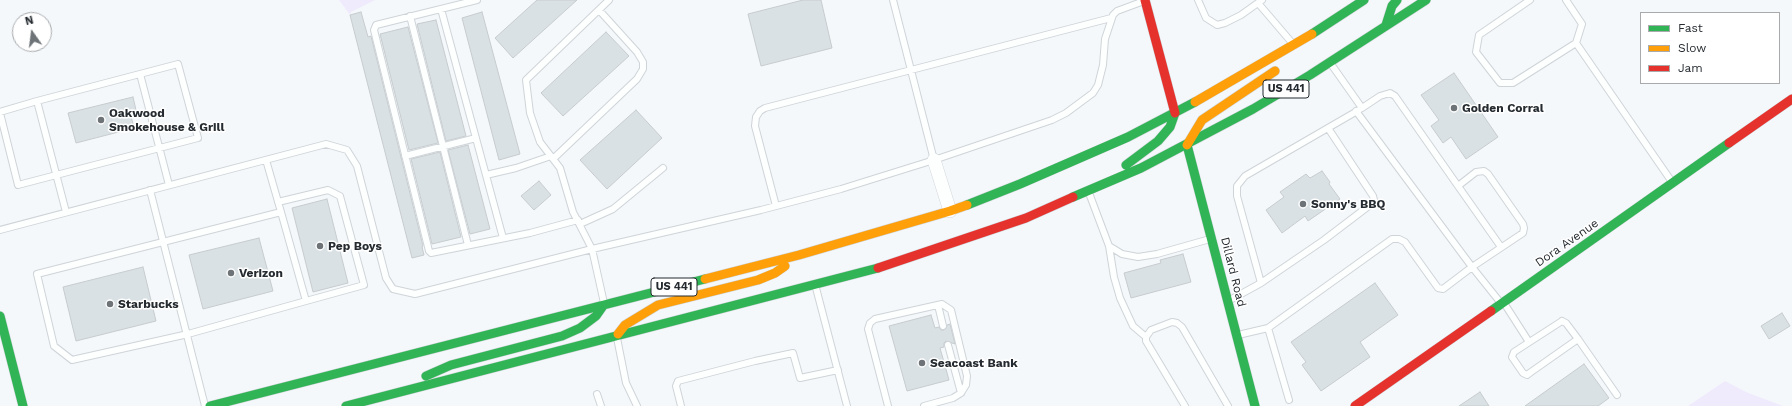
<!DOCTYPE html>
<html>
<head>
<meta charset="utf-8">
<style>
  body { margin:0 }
  #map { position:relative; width:1792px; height:406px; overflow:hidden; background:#f4f8fb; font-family:"Work Sans",sans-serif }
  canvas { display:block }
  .legend { position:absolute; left:1640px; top:12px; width:140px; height:72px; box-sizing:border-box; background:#fff; border:1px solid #a8aaac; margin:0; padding:5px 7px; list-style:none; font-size:12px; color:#252b30 }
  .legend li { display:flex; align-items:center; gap:8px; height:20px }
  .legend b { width:20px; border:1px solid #a8aaac }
  .north { position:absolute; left:12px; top:12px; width:40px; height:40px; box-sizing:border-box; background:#fff; border:1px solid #a8aaac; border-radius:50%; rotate:346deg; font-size:11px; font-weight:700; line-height:16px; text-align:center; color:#252b30 }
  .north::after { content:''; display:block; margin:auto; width:14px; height:18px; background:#6d7377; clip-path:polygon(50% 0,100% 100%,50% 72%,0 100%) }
</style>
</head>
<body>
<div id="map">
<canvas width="1792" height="406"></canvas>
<ul class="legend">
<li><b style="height:5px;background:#30b455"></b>Fast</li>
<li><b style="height:5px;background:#ff9f0a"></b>Slow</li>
<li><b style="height:5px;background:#e5322d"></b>Jam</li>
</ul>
<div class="north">N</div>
</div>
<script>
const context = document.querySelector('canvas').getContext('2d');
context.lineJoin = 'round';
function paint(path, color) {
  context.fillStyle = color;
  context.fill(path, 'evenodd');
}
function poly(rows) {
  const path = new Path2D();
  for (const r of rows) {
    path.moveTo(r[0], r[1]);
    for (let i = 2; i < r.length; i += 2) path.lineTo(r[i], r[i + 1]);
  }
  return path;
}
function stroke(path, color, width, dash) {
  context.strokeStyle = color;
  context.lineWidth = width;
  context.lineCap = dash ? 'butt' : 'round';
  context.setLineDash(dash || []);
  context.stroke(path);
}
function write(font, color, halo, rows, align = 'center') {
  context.font = font + ' "Work Sans",sans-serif';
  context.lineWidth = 3;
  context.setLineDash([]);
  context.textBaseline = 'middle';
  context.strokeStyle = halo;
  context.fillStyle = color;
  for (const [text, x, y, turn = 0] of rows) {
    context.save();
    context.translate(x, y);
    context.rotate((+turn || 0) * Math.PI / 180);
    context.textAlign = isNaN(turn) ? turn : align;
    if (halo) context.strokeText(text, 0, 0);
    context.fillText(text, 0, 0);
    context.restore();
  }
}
const green = poly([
  [339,0,375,0,351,12,350,15],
  [1725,381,1746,392,1783,406,1688,406]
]);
const building = poly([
  [537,0,577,0,513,58,495,38,537,0],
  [803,0,821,0,832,48,761,66,748,14,803,0],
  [361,12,368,37,371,36,423,246,422,247,424,255,412,258,350,15,361,12],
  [482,12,520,154,499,160,462,18,482,12],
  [436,20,466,136,446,141,417,24,436,20],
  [408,27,438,143,409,150,380,34,408,27],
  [606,32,629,56,563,116,541,93,606,32],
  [1454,73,1498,137,1466,159,1451,137,1443,143,1431,126,1439,120,1421,95,1454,73],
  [133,97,136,110,130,112,134,128,76,143,68,113,133,97],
  [636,110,662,138,607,189,580,160,636,110],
  [468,145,490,229,470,234,448,150,468,145],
  [440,152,461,237,432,244,411,159,440,152],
  [1322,171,1330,182,1329,184,1340,199,1308,221,1305,216,1282,233,1266,210,1284,197,1280,192,1306,174,1310,178,1322,171],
  [539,181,551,195,534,210,521,196,539,181],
  [327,199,348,283,313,292,292,208,327,199],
  [259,238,273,291,203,309,189,255,259,238],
  [1183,254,1191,282,1131,298,1124,273,1161,263,1160,260,1183,254],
  [143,267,156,321,76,341,63,287,143,267],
  [1375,283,1398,315,1360,342,1370,357,1321,391,1302,365,1306,362,1291,342,1375,283],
  [1782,313,1790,326,1769,339,1761,326,1782,313],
  [931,315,935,328,939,327,941,330,944,330,947,325,950,324,955,344,946,341,944,343,944,347,940,348,949,380,907,391,889,326,931,315],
  [1584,364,1609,398,1598,406,1525,406,1584,364],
  [1480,392,1489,406,1459,406,1480,392]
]);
const lane = poly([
  [477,0,376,25,374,30,429,251,431,253,530,233,578,220],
  [893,0,934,160],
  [1198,0,1206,18,1217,25,1225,23,1241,15,1262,0],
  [1530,0,1479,35,1476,52,1500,83,1513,83,1576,43,1582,24,1566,0],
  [1258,3,1293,44],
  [441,9,503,238],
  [410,16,468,245],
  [1576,43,1672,182],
  [1331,64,1362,108,1380,96,1390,93,1395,96,1458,186,1476,172,1484,171,1488,174,1523,224,1524,228,1523,233,1472,267,1500,302],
  [140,74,169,185],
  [0,112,37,101,66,212],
  [0,113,18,185,198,138,178,64,37,101],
  [405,156,476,138],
  [553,159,637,79,643,69,643,62,637,52,599,10],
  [266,160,281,212,306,301,188,334,72,360,54,346,37,274,281,212],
  [486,175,516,168,551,156],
  [1458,186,1501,247],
  [150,190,205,406],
  [1089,193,1109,246,1122,254,1138,257,1157,254,1210,239],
  [278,202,328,190,340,196,364,285,306,301],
  [776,206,755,126,756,117,760,111,765,108,1111,18],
  [580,224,613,209,663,168],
  [0,230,326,144,347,150,357,166,386,278,393,289,415,294,592,249,761,210,841,189,934,160,1052,120,1066,113,1093,93,1098,85,1103,65,1105,39,1113,15,1117,11,1144,1],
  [1109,246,1114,277,1120,298,1133,326,1146,337],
  [1261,283,1324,240,1370,205,1374,200,1373,196,1328,128],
  [816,288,847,406],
  [1230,300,1261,283,1237,196,1237,186,1245,176,1359,110],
  [604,303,592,249,573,212,560,168,540,142,530,113,526,80,609,0],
  [1504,303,1529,342],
  [938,305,943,326],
  [1562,321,1566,323,1578,339,1531,372,1527,375,1523,373,1512,357,1514,352,1562,321],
  [1268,328,1392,239,1399,239,1405,242,1438,288,1443,289,1472,267,1356,111],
  [1238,335,1268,328,1289,400],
  [617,338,626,383,637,406],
  [1578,339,1617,395],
  [948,345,961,393],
  [597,394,601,406],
  [681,406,676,386,678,381,755,361,793,353,800,378,838,370],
  [888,406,868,329,870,323,875,319,942,304,951,310,967,376,966,385,961,393,953,398,924,406],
  [1185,406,1146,341,1146,337,1151,330,1172,322,1177,323,1182,327,1228,406]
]);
const street = poly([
  [934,160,950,211]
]);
const fast = poly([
  [1386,25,1392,6,1397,0],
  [1312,34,1364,0],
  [1187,145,1255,406],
  [1126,165,1158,141,1170,127,1175,113],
  [1073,197,1141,168,1253,109,1310,75,1426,0],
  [967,205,1020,184,1128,137,1195,102],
  [1491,311,1729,143],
  [0,316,23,406],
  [426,376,451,365,562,336,580,328,596,316,603,306],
  [210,406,705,279],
  [346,406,878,268]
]);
const slow = poly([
  [1195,102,1312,34],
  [1187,145,1202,120,1275,71],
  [705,279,799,255,950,211,967,205],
  [618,334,625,325,658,305,758,280,775,273,785,266]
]);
const jam = poly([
  [1145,0,1175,113],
  [1729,143,1792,99],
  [878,268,1026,218,1073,197],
  [1355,406,1491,311]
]);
const markers = [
  [1454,108,4,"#6d7377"],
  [101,120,4,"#6d7377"],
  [1303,204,4,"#6d7377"],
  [320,246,4,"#6d7377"],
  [231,273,4,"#6d7377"],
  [110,304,4,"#6d7377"],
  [922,363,4,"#6d7377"]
];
const shields = [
  [1286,89,46],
  [674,287,46]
];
const shieldNames = [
  ["US 441",1286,89],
  ["US 441",674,287]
];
const poiNames = [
  ["Golden Corral",1462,108],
  ["Oakwood",109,113],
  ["Smokehouse & Grill",109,127],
  ["Sonny's BBQ",1311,204],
  ["Pep Boys",328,246],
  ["Verizon",239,273],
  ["Starbucks",118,304],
  ["Seacoast Bank",930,363]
];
const streetNames = [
  ["Dora Avenue",1567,243,-35],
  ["Dillard Road",1233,272,76]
];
paint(green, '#f0eafd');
paint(building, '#dae1e4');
stroke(building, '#c6ccce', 1);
stroke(lane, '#cfd4d8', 8);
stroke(street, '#cfd4d8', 14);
stroke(fast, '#cfd4d8', 10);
stroke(slow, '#cfd4d8', 10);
stroke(jam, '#cfd4d8', 10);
stroke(lane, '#fdfefe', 6);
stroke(street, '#fdfefe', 13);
stroke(fast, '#30b455', 9);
stroke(slow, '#ff9f0a', 9);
stroke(jam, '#e5322d', 9);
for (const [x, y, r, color] of markers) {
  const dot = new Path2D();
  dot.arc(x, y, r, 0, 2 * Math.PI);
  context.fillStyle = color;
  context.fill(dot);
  stroke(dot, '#fff', 1.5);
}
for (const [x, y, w] of shields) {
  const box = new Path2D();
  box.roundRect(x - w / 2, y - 9, w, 18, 3);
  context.fillStyle = '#fff';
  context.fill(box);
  stroke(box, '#252b30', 1);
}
write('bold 11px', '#252b30', null, shieldNames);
write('bold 12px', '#252b30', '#fff', poiNames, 'left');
write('12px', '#252b30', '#fff', streetNames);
</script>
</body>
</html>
